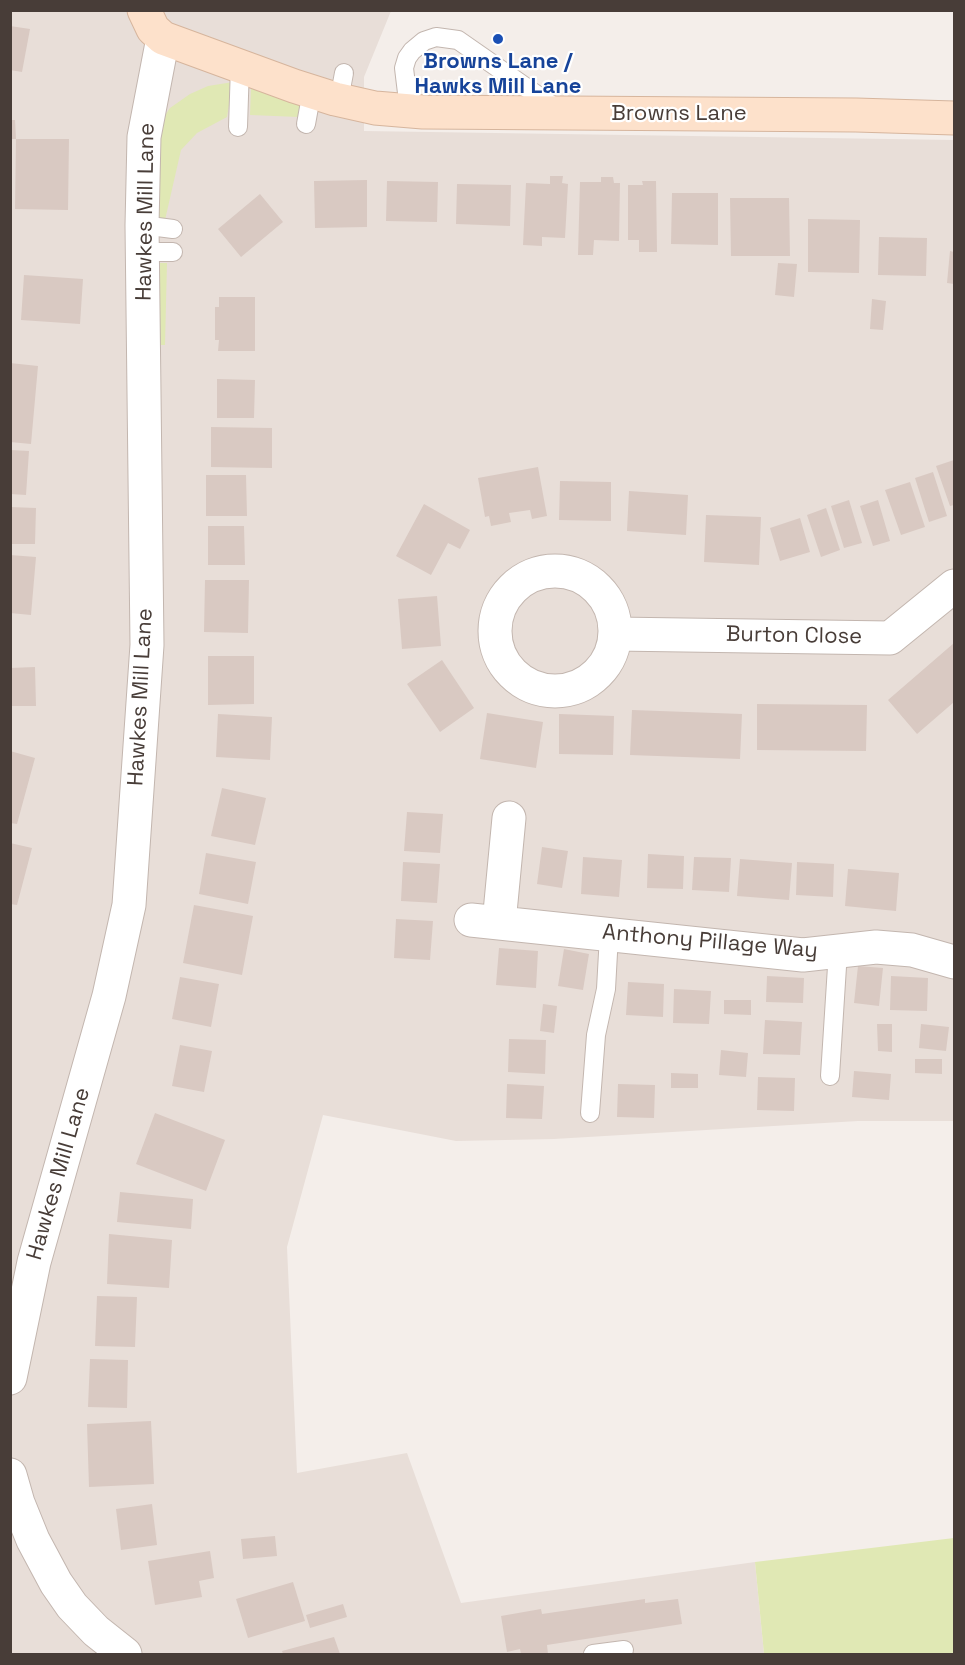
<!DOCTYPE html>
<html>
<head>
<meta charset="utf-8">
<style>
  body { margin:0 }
  #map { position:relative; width:965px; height:1665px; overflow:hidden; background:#f4eeea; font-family:"Space Grotesk",sans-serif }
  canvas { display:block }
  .frame { position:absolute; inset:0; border:12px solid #483d38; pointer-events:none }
</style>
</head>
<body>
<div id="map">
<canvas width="965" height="1665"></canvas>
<div class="frame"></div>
</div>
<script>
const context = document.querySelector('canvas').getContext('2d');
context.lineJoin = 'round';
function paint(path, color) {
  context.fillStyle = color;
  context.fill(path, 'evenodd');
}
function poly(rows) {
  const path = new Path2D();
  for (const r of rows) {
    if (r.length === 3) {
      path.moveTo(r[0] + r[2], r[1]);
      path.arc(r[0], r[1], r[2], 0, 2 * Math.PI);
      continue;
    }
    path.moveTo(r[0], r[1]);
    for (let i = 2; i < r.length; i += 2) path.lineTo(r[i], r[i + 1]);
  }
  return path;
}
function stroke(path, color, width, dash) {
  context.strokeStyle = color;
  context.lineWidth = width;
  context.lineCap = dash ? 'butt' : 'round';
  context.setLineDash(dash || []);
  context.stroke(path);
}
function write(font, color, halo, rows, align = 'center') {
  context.font = font + ' "Space Grotesk",sans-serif';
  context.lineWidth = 4.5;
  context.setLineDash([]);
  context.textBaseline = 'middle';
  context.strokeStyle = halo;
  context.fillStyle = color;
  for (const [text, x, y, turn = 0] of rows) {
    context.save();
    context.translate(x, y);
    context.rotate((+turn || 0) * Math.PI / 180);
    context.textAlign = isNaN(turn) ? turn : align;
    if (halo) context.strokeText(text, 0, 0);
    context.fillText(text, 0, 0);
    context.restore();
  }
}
const residential = poly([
  [11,11,391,11,364,77,364,131,954,140,954,1121,858,1121,554,1139,456,1141,323,1115,287,1247,297,1473,407,1453,461,1603,755,1562,764,1654,11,1654]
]);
const green = poly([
  [233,82,227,117,197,133,181,150,165,220,153,218,160,122,170,108,190,94,208,86],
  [251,87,301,101,299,117,250,115],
  [153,263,167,263,165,345,154,345],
  [954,1538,954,1654,764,1654,755,1562]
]);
const building = poly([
  [10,26,30,29,22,72,10,70],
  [10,120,15,120,16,139,10,139],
  [16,139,69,139,68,210,15,209],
  [550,176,563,176,562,183,568,184,565,238,542,237,542,246,523,245,526,183,550,184],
  [601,177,613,177,614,183,620,183,619,241,594,240,593,255,578,255,580,182,601,182],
  [367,180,367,227,315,228,314,181],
  [387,181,438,182,437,222,386,221],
  [642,181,656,181,657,252,639,252,639,240,628,240,628,185,643,185],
  [457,184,511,185,510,226,456,224],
  [672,193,718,193,718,245,671,244],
  [260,194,283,222,241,257,218,229],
  [730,198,789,198,790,256,731,256],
  [808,219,860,220,859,273,808,272],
  [879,237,927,238,926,276,878,275],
  [950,251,954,252,954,284,947,283],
  [778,263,797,264,794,297,775,295],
  [24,275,83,279,80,324,21,320],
  [219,297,255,297,255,351,218,351,219,340,215,340,215,307,219,307],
  [872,299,886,301,883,330,870,329],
  [10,363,38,366,31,444,10,442],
  [217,379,255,380,254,418,217,418],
  [211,427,272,428,272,468,211,467],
  [10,450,29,451,26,495,10,494],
  [954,460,954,505,950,506,936,466],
  [538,467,547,516,532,519,530,510,509,513,511,522,491,526,489,516,485,517,478,478],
  [933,472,947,516,929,522,915,478],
  [206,475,246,475,247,516,206,516],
  [560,481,611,482,611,521,559,520],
  [910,482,925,527,901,535,885,490],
  [629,491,688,495,686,535,627,531],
  [849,500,862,543,844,548,831,506],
  [878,500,890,541,873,546,860,506],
  [424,504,470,530,460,549,448,543,431,575,396,556],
  [10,507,36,508,35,544,10,544],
  [826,508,840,550,821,557,807,515],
  [706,515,761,517,759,565,704,562],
  [800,518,810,552,780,561,770,528],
  [208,526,244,526,245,565,208,565],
  [10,555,36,557,31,615,10,613],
  [205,580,249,580,248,633,204,632],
  [437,596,441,646,402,649,398,599],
  [954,643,954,702,917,734,888,700],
  [208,656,254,656,254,704,208,705],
  [442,660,474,708,440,732,407,684],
  [35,667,36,706,10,706,10,668],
  [757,704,867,705,866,751,757,750],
  [632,710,742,714,740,759,630,755],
  [487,713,543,722,536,768,480,759],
  [218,714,272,717,270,760,216,757],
  [559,714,614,716,613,755,559,754],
  [10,751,35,758,17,824,10,823],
  [222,788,266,798,255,845,211,836],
  [407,812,443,814,440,853,404,851],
  [10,843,32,848,17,905,10,904],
  [542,847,568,851,562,888,537,884],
  [206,853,256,862,248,904,199,894],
  [648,854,684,856,683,889,647,888],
  [583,857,622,860,619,897,581,894],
  [694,857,731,858,729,892,692,890],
  [740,859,792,863,789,900,737,896],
  [403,862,440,864,437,903,401,901],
  [797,862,834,864,833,897,796,895],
  [848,869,899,873,896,911,845,906],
  [194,905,253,916,242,975,183,963],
  [396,919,433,921,430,960,394,958],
  [499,948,538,951,536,988,496,985],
  [564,949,589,954,583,990,558,986],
  [858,966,883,968,879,1006,854,1003],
  [767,976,804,978,803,1003,766,1002],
  [891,976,928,978,927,1011,890,1010],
  [180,977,219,984,211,1027,172,1019],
  [628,982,664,984,663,1017,626,1015],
  [674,989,711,991,709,1024,673,1023],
  [724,1000,751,1000,751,1015,724,1014],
  [543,1004,557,1006,554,1033,540,1031],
  [765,1020,802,1022,800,1055,763,1054],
  [877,1024,892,1024,892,1052,878,1051],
  [921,1024,949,1027,946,1051,919,1048],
  [509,1039,546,1040,545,1074,508,1072],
  [180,1045,212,1051,204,1092,172,1086],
  [721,1050,748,1053,746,1077,719,1075],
  [915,1059,942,1059,942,1074,915,1073],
  [854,1071,891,1074,889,1100,852,1097],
  [671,1073,698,1074,698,1088,671,1088],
  [758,1077,795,1078,794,1111,757,1110],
  [507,1084,544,1086,542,1119,506,1118],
  [618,1084,655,1085,654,1118,617,1117],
  [155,1113,225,1140,206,1191,136,1164],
  [120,1192,193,1199,191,1229,117,1222],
  [109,1234,172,1240,169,1288,107,1284],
  [97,1296,137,1297,135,1347,95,1346],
  [90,1359,128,1360,127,1408,88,1407],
  [151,1421,154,1484,89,1487,87,1424],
  [152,1504,157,1545,121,1550,116,1509],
  [275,1536,277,1556,243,1559,241,1539],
  [210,1551,214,1578,199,1581,202,1597,155,1605,148,1561],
  [293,1582,305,1621,248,1638,236,1599],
  [645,1599,645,1603,678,1599,682,1624,547,1645,548,1654,521,1654,520,1649,507,1652,501,1616,541,1609,542,1614],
  [343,1604,347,1617,310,1628,306,1615],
  [334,1637,340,1654,283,1654,282,1651]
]);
const lane = poly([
  [339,100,344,73],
  [422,111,413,103,407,93,404,68,407,58,412,51,424,41,436,37,458,40,557,109],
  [306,124,312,91],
  [238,127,240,66],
  [142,225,173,229],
  [143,252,173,252],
  [830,1076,838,951],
  [590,1113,596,1035,606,989,609,935],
  [593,1654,624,1650]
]);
const street = poly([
  [555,631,60],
  [615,634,890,638,954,586],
  [471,920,803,955,876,947,912,950,954,962],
  [499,923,509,818],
  [10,1378,34,1262,109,996,129,905,147,645,142,225,144,137,163,38],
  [10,1475,18,1503,33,1540,56,1583,72,1606,96,1631,125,1654]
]);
const secondary = poly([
  [144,10,153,29,163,38,294,86,335,99,375,108,423,112,856,115,954,118]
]);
const markers = [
  [498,39,6,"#1a4fb4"]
];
const transitNames = [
  ["Browns Lane /",498,62],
  ["Hawks Mill Lane",498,87]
];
const streetNames = [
  ["Browns Lane",679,114],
  ["Hawkes Mill Lane",146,212,-89],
  ["Burton Close",794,636,1],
  ["Hawkes Mill Lane",141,697,-87],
  ["Anthony Pillage Way",710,942,5],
  ["Hawkes Mill Lane",59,1174,-74]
];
paint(residential, '#e8ded8');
paint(green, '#e0e8b4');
paint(building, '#d9c9c2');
stroke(lane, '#c3b6af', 20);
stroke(street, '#c3b6af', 35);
stroke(secondary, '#d6b59d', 35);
stroke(lane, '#fff', 18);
stroke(street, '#fff', 33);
stroke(secondary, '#fde1cb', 33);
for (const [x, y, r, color] of markers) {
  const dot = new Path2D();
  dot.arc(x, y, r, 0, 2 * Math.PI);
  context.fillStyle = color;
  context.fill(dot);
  stroke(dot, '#fff', 2);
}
write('bold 22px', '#164399', '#fff', transitNames);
write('22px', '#483d38', '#fff', streetNames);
</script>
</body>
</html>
